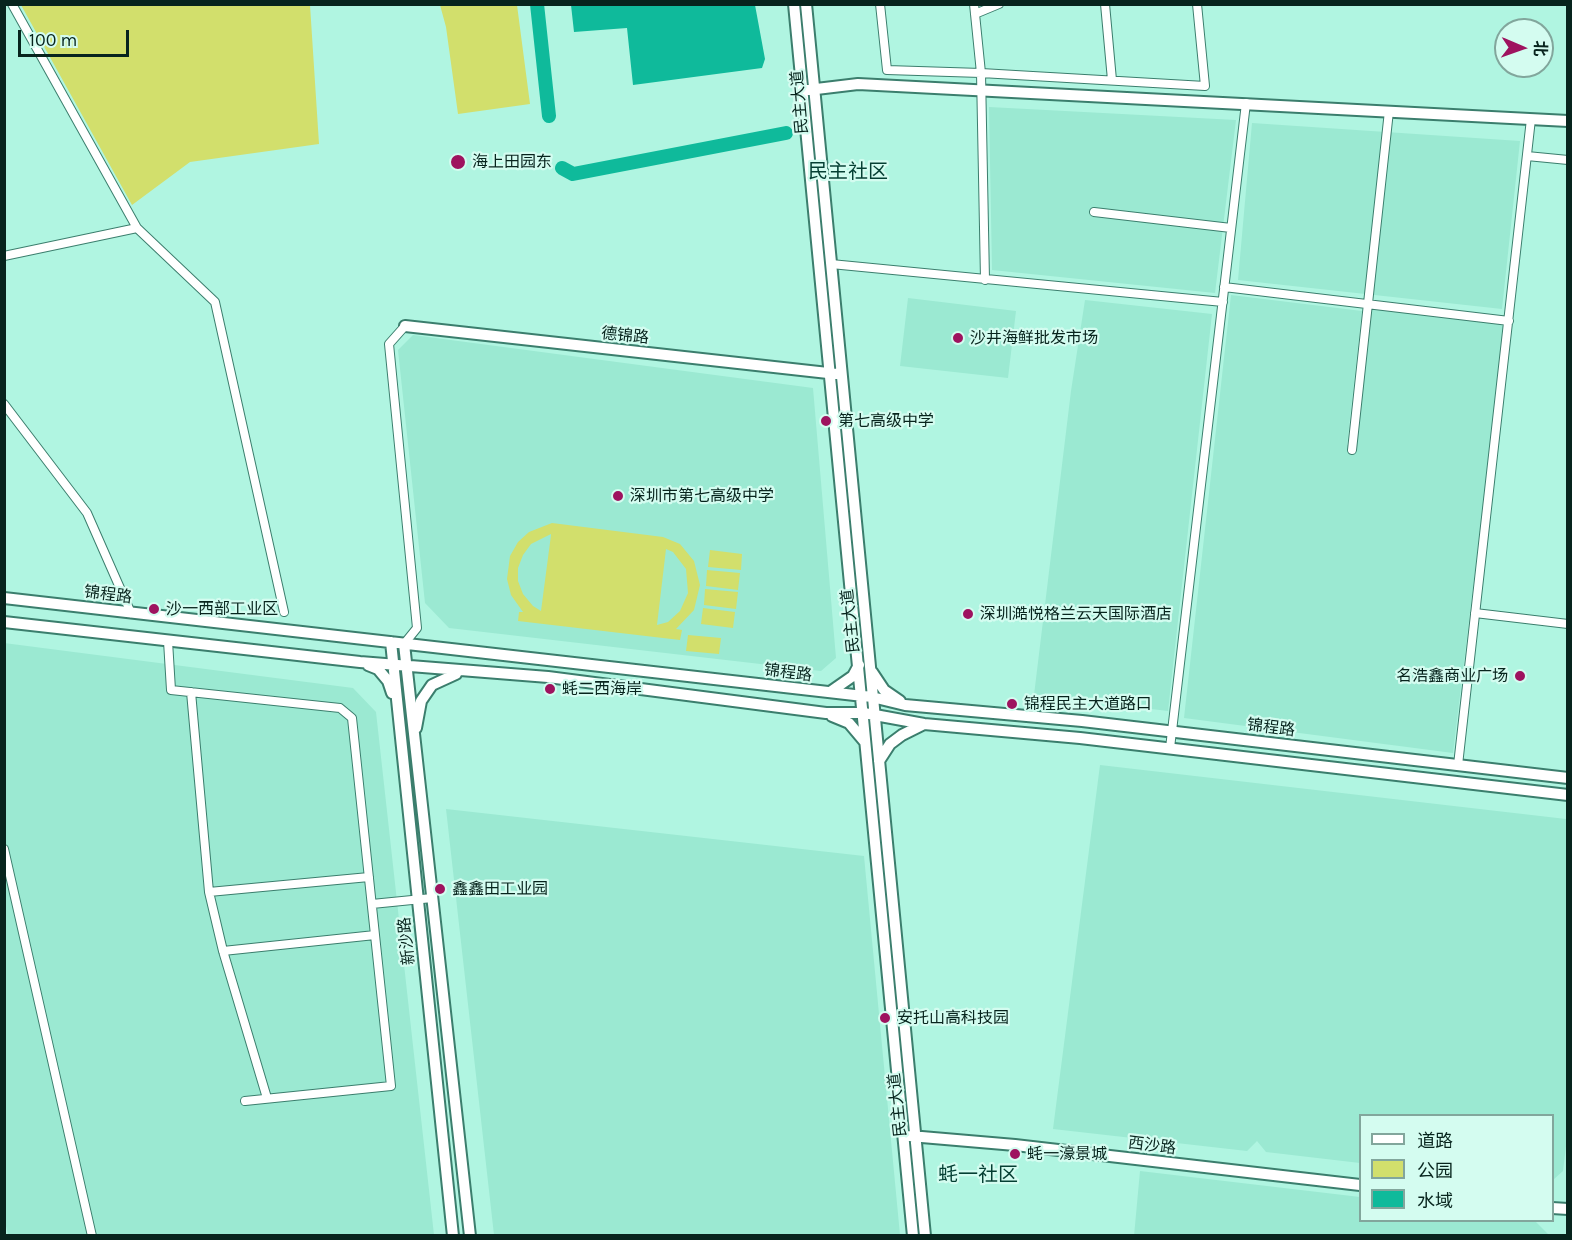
<!DOCTYPE html>
<html>
<head>
<meta charset="utf-8">
<style>
  body { margin:0 }
  #map { position:relative; width:1572px; height:1240px; overflow:hidden; background:#b0f5e1; font-family:Karla,"Noto Sans SC",sans-serif }
  canvas { display:block }
  .frame { position:absolute; inset:0; border:6px solid #07241d; pointer-events:none }
  .legend { position:absolute; left:1359px; top:1114px; width:195px; height:108px; box-sizing:border-box; background:#d4fcf0; border:2px solid #82a69c; margin:0; padding:8px 10px; list-style:none; font-size:18px; color:#07241d }
  .legend li { display:flex; align-items:center; gap:12px; height:30px }
  .legend b { width:30px; border:2px solid #82a69c }
  .north { position:absolute; left:1494px; top:18px; width:60px; height:60px; box-sizing:border-box; background:#d4fcf0; border:2px solid #82a69c; border-radius:50%; rotate:92deg; font-size:16px; font-weight:700; line-height:24px; text-align:center; color:#07241d }
  .north::after { content:''; display:block; margin:auto; width:21px; height:27px; background:#9e135f; clip-path:polygon(50% 0,100% 100%,50% 72%,0 100%) }
  .scale { position:absolute; left:18px; top:30px; width:111px; height:27px; box-sizing:border-box; border:3px solid #07241d; border-top:0; padding-left:8px; font-size:18px; line-height:21px; white-space:nowrap; color:#07241d; -webkit-text-stroke:4px #d4fcf0; paint-order:stroke }
</style>
</head>
<body>
<div id="map">
<canvas width="1572" height="1240"></canvas>
<div class="frame"></div>
<ul class="legend">
<li><b style="height:8px;background:#fff"></b>道路</li>
<li><b style="height:16px;background:#d2df6c"></b>公园</li>
<li><b style="height:16px;background:#0fba9b"></b>水域</li>
</ul>
<div class="north">北</div>
<div class="scale">100 m</div>
</div>
<script>
const context = document.querySelector('canvas').getContext('2d');
context.lineJoin = 'round';
function paint(path, color) {
  context.fillStyle = color;
  context.fill(path, 'evenodd');
}
function poly(rows) {
  const path = new Path2D();
  for (const r of rows) {
    path.moveTo(r[0], r[1]);
    for (let i = 2; i < r.length; i += 2) path.lineTo(r[i], r[i + 1]);
  }
  return path;
}
function stroke(path, color, width, dash) {
  context.strokeStyle = color;
  context.lineWidth = width;
  context.lineCap = dash ? 'butt' : 'round';
  context.setLineDash(dash || []);
  context.stroke(path);
}
function write(font, color, halo, rows, align = 'center') {
  context.font = font + ' Karla,"Noto Sans SC",sans-serif';
  context.lineWidth = 4.5;
  context.setLineDash([]);
  context.textBaseline = 'middle';
  context.strokeStyle = halo;
  context.fillStyle = color;
  for (const [text, x, y, turn = 0] of rows) {
    context.save();
    context.translate(x, y);
    context.rotate((+turn || 0) * Math.PI / 180);
    context.textAlign = isNaN(turn) ? turn : align;
    if (halo) context.strokeText(text, 0, 0);
    context.fillText(text, 0, 0);
    context.restore();
  }
}
const built = poly([
  [989,107,1236,120,1215,293,992,270],
  [1252,123,1520,141,1502,309,1238,280],
  [1231,295,1362,311,1347,445,1355,446,1371,307,1505,323,1453,753,1184,718],
  [908,298,1016,311,1008,378,900,366],
  [1085,300,1212,314,1168,711,1034,695,1071,391],
  [413,335,813,388,836,658,821,671,449,628,425,603,398,350],
  [4,643,353,688,376,712,434,1235,8,1235,4,1217],
  [1100,765,1566,819,1568,1130,1563,1171,1553,1180,1552,1116,1360,1116,1360,1163,1266,1152,1257,1141,1247,1151,1053,1129],
  [446,809,864,856,900,1235,494,1235],
  [1140,1171,1360,1197,1360,1220,1535,1221,1549,1235,1134,1236]
]);
const green = poly([
  [21,5,310,5,319,144,190,162,132,205],
  [440,5,517,5,530,104,458,114,446,27],
  [552,523,663,537,680,544,694,561,700,585,694,610,676,629,682,630,680,640,518,621,519,612,523,612,511,595,507,579,510,556,518,542,529,532],
  [551,534,551,535,541,611,533,606,523,594,518,581,518,568,523,555,531,544],
  [666,549,673,552,686,569,688,593,680,611,668,622,657,625],
  [710,550,742,554,741,570,708,567],
  [707,570,740,573,738,590,706,586],
  [705,589,738,592,736,609,704,605],
  [703,608,735,612,733,628,701,624],
  [688,635,721,638,719,654,686,651]
]);
const water = poly([
  [571,5,755,5,765,59,762,68,633,85,627,28,574,32]
]);
const river = poly([
  [537,4,549,116],
  [562,168,573,174,786,133]
]);
const street = poly([
  [12,4,137,228],
  [880,4,887,70,981,73,1205,86,1197,4],
  [974,4,981,73,985,280],
  [1105,4,1112,80],
  [975,14,999,4],
  [1527,156,1568,160],
  [1094,212,1231,228],
  [4,256,137,228,215,302,284,612],
  [831,264,1223,302],
  [1224,287,1509,321],
  [4,404,87,513,131,613],
  [1352,450,1389,111],
  [1475,613,1568,624],
  [168,641,171,690,340,708,352,718,391,1086,245,1101],
  [404,644,417,628,389,344,405,326],
  [191,692,209,892,223,951,267,1098],
  [1170,748,1246,103],
  [1458,765,1531,119],
  [4,849,92,1236],
  [209,892,369,877],
  [372,904,432,898],
  [223,951,375,935]
]);
const secondary = poly([
  [794,4,913,1236],
  [806,4,925,1236],
  [808,90,858,84,1568,121],
  [405,326,837,374],
  [4,598,872,697,905,705,1082,721,1568,778],
  [4,622,360,662,548,677,826,713,864,713,924,724,1080,738,1568,795],
  [391,642,453,1236],
  [404,644,470,1236],
  [368,665,378,669,388,681,392,693],
  [872,672,884,690,900,701],
  [830,692,853,676,859,665],
  [832,716,849,723,865,742],
  [416,728,421,701,432,685,456,674],
  [879,761,890,744,902,735,924,724],
  [910,1136,1015,1145,1360,1185],
  [1552,1208,1568,1209]
]);
const markers = [
  [458,162,8,"#9e135f"],
  [958,338,6,"#9e135f"],
  [826,421,6,"#9e135f"],
  [618,496,6,"#9e135f"],
  [154,609,6,"#9e135f"],
  [968,614,6,"#9e135f"],
  [1520,676,6,"#9e135f"],
  [550,689,6,"#9e135f"],
  [1012,704,6,"#9e135f"],
  [440,889,6,"#9e135f"],
  [885,1018,6,"#9e135f"],
  [1015,1154,6,"#9e135f"]
];
const streetNames = [
  ["民主大道",800,102,-95],
  ["德锦路",625,336,6],
  ["锦程路",108,595,7],
  ["民主大道",851,621,-96],
  ["锦程路",788,673,7],
  ["锦程路",1271,728,7],
  ["新沙路",407,941,-96],
  ["民主大道",898,1105,-96],
  ["西沙路",1152,1146,7]
];
const poiNames = [
  ["海上田园东",472,162],
  ["沙井海鲜批发市场",970,338],
  ["第七高级中学",838,421],
  ["深圳市第七高级中学",630,496],
  ["沙一西部工业区",166,609],
  ["深圳澔悦格兰云天国际酒店",980,614],
  ["名浩鑫商业广场",1508,676,"right"],
  ["蚝二西海岸",562,689],
  ["锦程民主大道路口",1024,704],
  ["鑫鑫田工业园",452,889],
  ["安托山高科技园",897,1018],
  ["蚝一濠景城",1027,1154]
];
const quarterNames = [
  ["民主社区",848,172],
  ["蚝一社区",978,1175]
];
paint(built, '#9be9d2');
paint(green, '#d2df6c');
paint(water, '#0fba9b');
stroke(river, '#0fba9b', 14);
stroke(street, '#3b7e6d', 10);
stroke(secondary, '#3b7e6d', 14);
stroke(street, '#fff', 8);
stroke(secondary, '#fff', 10);
for (const [x, y, r, color] of markers) {
  const dot = new Path2D();
  dot.arc(x, y, r, 0, 2 * Math.PI);
  context.fillStyle = color;
  context.fill(dot);
  stroke(dot, '#d4fcf0', 2);
}
write('16px', '#07241d', '#d4fcf0', streetNames);
write('16px', '#07241d', '#d4fcf0', poiNames, 'left');
write('20px', '#053f33', '#d4fcf0', quarterNames);
</script>
</body>
</html>
